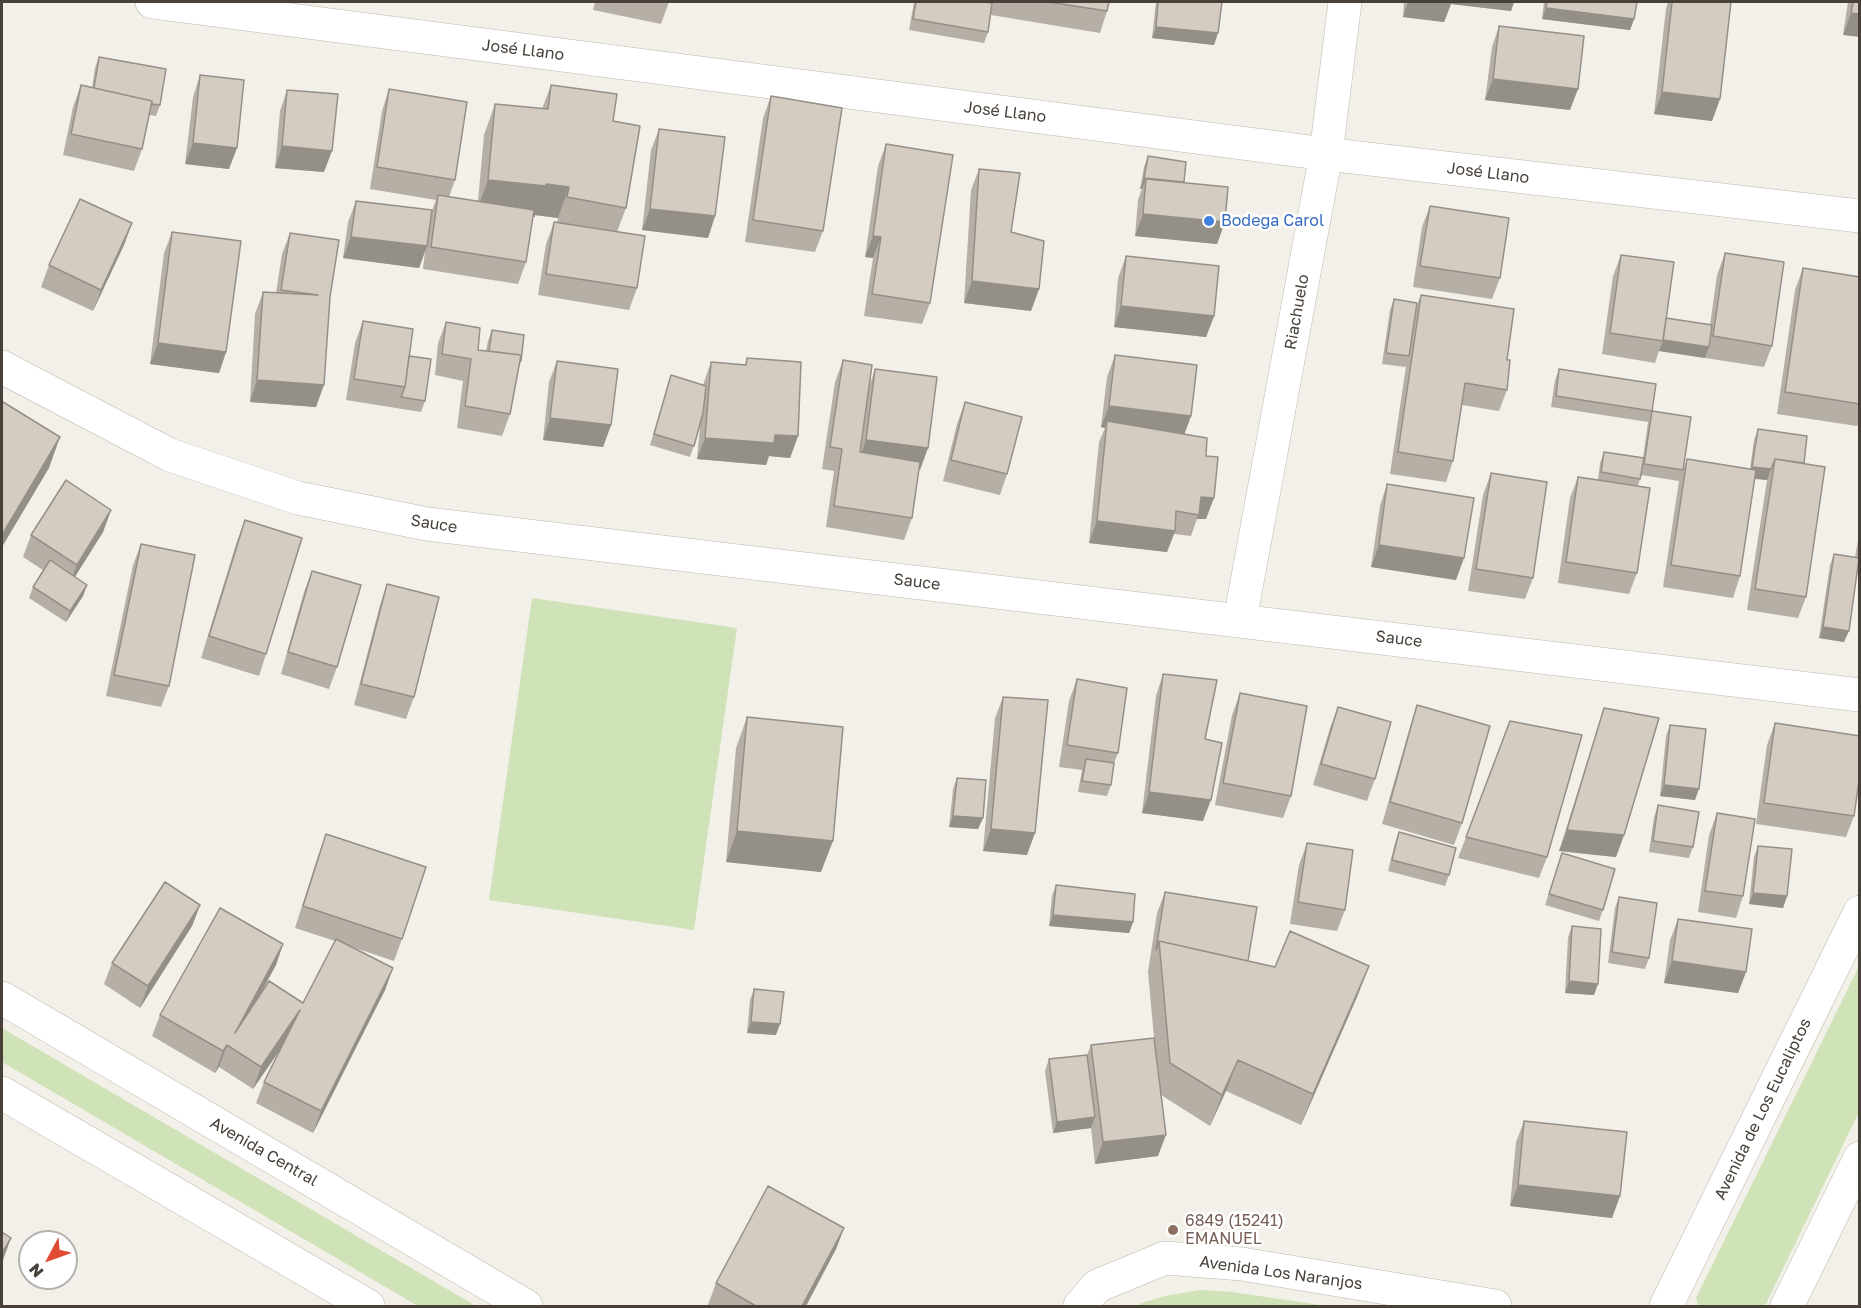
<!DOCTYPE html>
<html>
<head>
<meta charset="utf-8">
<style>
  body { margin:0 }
  #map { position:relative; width:1861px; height:1308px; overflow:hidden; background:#f3f0ea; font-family:"Golos Text",sans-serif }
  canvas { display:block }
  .frame { position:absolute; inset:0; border:3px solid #474139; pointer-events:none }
  .north { position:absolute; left:18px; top:1230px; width:60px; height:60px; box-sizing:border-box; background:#fff; border:2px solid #b5b3b0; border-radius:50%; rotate:229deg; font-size:16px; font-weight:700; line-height:24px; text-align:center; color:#474139 }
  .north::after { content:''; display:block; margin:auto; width:21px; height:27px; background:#e14b33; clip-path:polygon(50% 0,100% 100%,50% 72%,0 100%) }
</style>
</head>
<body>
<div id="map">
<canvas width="1861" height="1308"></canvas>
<div class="frame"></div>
<div class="north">N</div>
</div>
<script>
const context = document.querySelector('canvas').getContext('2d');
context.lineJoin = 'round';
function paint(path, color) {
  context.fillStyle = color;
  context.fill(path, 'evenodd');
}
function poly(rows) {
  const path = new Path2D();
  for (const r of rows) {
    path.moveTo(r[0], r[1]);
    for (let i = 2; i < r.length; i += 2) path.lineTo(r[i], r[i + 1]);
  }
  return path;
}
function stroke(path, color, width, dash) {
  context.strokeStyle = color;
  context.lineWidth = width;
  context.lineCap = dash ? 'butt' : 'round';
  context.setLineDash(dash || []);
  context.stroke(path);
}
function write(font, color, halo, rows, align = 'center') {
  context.font = font + ' "Golos Text",sans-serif';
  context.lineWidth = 5;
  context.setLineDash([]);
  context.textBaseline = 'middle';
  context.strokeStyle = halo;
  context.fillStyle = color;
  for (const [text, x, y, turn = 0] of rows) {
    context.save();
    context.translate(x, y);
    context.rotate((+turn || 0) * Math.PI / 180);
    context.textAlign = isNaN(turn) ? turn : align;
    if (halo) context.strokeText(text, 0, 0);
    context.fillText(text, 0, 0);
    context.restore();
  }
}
const green = poly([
  [532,598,737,628,694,930,489,900],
  [1859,966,1859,1112,1765,1306,1698,1306,1696,1298],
  [2,1028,476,1306,418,1306,2,1062],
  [1201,1290,1232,1292,1328,1306,1136,1306,1141,1303,1165,1296]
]);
const minor = poly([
  [152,2,1326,154,1860,216],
  [2,367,170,455,298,498,427,524,1860,695],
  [1240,620,1326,154,1345,2],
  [2,998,526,1306],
  [2,1093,368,1306],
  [1080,1306,1097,1286,1165,1258,1242,1264,1495,1306],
  [1666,1306,1860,912],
  [1787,1306,1860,1158]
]);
const wall = poly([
  [595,2,669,2,661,24,593,10],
  [914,2,984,2,990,3,991,2,1109,2,1107,11,1100,33,991,15,988,32,984,43,909,30],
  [1156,2,1222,2,1214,45,1152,38],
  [1404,2,1514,2,1511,11,1451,4,1444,22,1403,17],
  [1544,2,1637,2,1634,19,1630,30,1542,19],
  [1668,2,1731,2,1720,99,1712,121,1654,114,1666,9],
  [1848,2,1860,2,1843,35],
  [1499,26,1570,110,1485,100,1492,47],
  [99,57,160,105,156,116,149,115,142,149,134,171,63,155,73,107,81,85,92,88,95,68],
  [200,75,229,169,185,164,193,97],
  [551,85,613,121,626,208,617,232,637,288,629,310,538,295,546,244,554,222,557,223,558,218,535,215,535,217,533,217,526,262,518,284,423,269,425,251,419,268,343,258,348,222,356,201,431,213,436,200,370,189,382,111,389,89,455,180,449,197,478,201,484,135,495,104,542,109],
  [287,90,324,172,275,168,280,111],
  [771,96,823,231,815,252,745,242,763,118],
  [659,129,715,216,708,238,642,230,651,150],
  [886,144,930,303,922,324,864,316,873,258,865,257,878,166],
  [1148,156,1184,182,1225,222,1217,244,1135,236,1138,200,1142,189,1140,189,1144,167],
  [979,169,1011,232,1039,289,1031,311,964,303,971,190],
  [1430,206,1500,278,1492,299,1413,287,1422,227],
  [132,223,124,245,93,311,41,287,49,265],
  [172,232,226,352,219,373,150,364,164,253],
  [290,233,330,297,316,407,250,402,255,314,263,292,276,293,282,254],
  [1725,253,1772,346,1764,367,1659,351,1655,363,1602,354,1613,276,1621,255,1666,318,1710,325,1717,275],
  [1126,256,1214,316,1206,337,1114,327,1118,278],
  [1803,268,1860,277,1860,421,1857,426,1777,414,1795,290],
  [1421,295,1507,360,1507,390,1499,411,1462,405,1453,461,1446,482,1390,474,1406,366,1405,367,1382,364,1390,310,1394,299,1417,305],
  [363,321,409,356,425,401,421,412,346,400,355,343],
  [446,322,478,350,486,351,488,341,492,330,521,361,519,367,510,414,502,436,457,428,463,381,435,375,438,343],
  [1115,355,1191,416,1184,434,1206,519,1197,519,1191,536,1174,534,1167,552,1089,543,1099,442,1105,428,1101,427,1107,377],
  [747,358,798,436,790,458,769,456,766,465,697,459,700,427,690,457,650,445,671,375,703,385,711,362,745,365],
  [843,360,869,387,875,369,920,470,919,470,912,518,904,540,826,527,834,471,822,469,835,382],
  [557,361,611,425,603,447,543,440,549,382],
  [1559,369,1652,411,1683,470,1687,459,1750,469,1754,440,1758,429,1804,463,1806,597,1798,618,1747,610,1767,480,1755,479,1740,576,1733,598,1663,587,1679,481,1641,475,1638,486,1637,573,1629,594,1558,583,1570,498,1578,477,1598,480,1600,463,1604,452,1643,458,1648,422,1551,407,1555,380],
  [965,402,1007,474,1000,495,943,481,957,424],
  [1491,473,1533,578,1525,599,1468,591,1483,495],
  [1387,484,1456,580,1371,567,1380,506],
  [111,510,103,532,75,577,87,585,83,596,66,622,29,598,33,587,43,570,23,557,31,535],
  [245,520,266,654,259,676,201,658,237,541],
  [1860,529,1860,564,1859,563,1844,642,1819,638,1830,565,1834,554,1855,557],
  [141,544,169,686,161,707,106,696,133,565],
  [312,571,337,667,329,689,281,674,304,592],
  [387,584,414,697,406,719,354,705,380,605],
  [1163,674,1205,739,1203,821,1142,813,1156,696],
  [1077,679,1118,753,1114,763,1111,785,1107,796,1078,792,1082,770,1059,767,1069,701],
  [1240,693,1291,796,1283,818,1215,805,1232,715],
  [1003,697,1027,855,983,851,995,718],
  [1417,705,1462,823,1454,845,1382,824,1410,727],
  [1338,707,1375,779,1367,801,1313,785,1330,728],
  [1604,708,1624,835,1616,857,1559,851,1597,730],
  [747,717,821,872,726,862,736,748],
  [1775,723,1854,816,1846,837,1756,824,1767,745],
  [1670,725,1695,800,1660,796,1666,736],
  [957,778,983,818,978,829,949,827,953,789],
  [1658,805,1693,847,1689,858,1649,852,1654,817],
  [1717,813,1743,896,1736,918,1698,912,1709,835],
  [1399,832,1449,875,1445,886,1388,871,1395,843],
  [326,834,402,939,394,961,349,946,393,968,385,990,313,1133,256,1103,264,1082,280,1050,253,1089,219,1067,215,1073,152,1036,160,1015,283,944,276,965,259,995,303,1003,335,941,295,928,318,856],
  [1466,837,1547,857,1539,878,1458,858],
  [1307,843,1345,910,1337,931,1290,924,1299,865],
  [1758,846,1787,896,1783,908,1749,904,1754,857],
  [1562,853,1603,910,1599,921,1545,905],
  [1056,885,1133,922,1129,933,1049,926,1052,896],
  [1165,892,1248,961,1275,967,1369,966,1357,997,1301,1125,1226,1091,1210,1126,1161,1095,1158,1156,1095,1164,1091,1128,1053,1133,1045,1071,1049,1059,1087,1055,1091,1045,1154,1038,1148,972,1157,913],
  [1619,897,1649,958,1645,969,1608,963,1615,908],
  [200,905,192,926,140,1008,104,984,112,963],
  [1678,919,1746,972,1738,993,1664,983,1670,940],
  [1572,926,1594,995,1565,993,1568,937],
  [754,989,776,1035,747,1033,750,1000],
  [1524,1121,1620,1196,1612,1218,1510,1206,1516,1142],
  [844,1228,836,1249,806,1306,712,1306,708,1305,716,1283]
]);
const shadedWall = poly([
  [1408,2,1514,2,1511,11,1451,4,1444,22,1403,17],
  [1546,8,1634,19,1630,30,1542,19],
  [1851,13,1860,14,1860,37,1843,35],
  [1156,27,1218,33,1214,45,1152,38],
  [1493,79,1578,89,1570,110,1485,100],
  [1662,92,1720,99,1712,121,1654,114],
  [193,143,237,148,229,169,185,164],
  [282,146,332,151,324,172,275,168],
  [1144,178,1184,184,1146,179,1142,189,1140,189],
  [488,180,546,184,569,187,558,218,535,215,535,217,477,211],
  [650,209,715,216,708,238,642,230],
  [1143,214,1225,222,1217,244,1135,236],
  [132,223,124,245,93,311,101,290],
  [873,236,881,237,873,258,865,257],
  [351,237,427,246,419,268,343,258],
  [972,281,1039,289,1031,311,964,303],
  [1121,306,1214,316,1206,337,1114,327],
  [1660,340,1709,347,1705,358,1659,351,1663,341],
  [158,343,226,352,219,373,150,364],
  [257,380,324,385,316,407,250,402],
  [1109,406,1191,416,1183,438,1107,421,1105,428,1101,427],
  [550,418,611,425,603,447,543,440],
  [775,435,798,436,790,458,769,456,766,465,697,459,705,438],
  [60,437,49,468,2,547,2,535],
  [866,440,928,448,920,470,858,462],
  [1752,467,1771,469,1767,480,1748,478],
  [1201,497,1214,498,1206,519,1197,519],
  [111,510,103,532,69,586,77,565],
  [1097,521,1175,531,1167,552,1089,543],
  [1379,545,1464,558,1456,580,1371,567],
  [87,585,83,596,66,622,70,611],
  [1823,627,1849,631,1844,642,1819,638],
  [1664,785,1699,789,1695,800,1660,796],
  [1149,792,1211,800,1203,821,1142,813],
  [953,816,983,818,978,829,949,827],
  [991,829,1035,833,1027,855,983,851],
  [1567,830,1624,835,1616,857,1559,851],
  [737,831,833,841,821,872,726,862],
  [1753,893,1787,896,1783,908,1749,904],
  [200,905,192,926,140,1008,148,986],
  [1053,915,1133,922,1129,933,1049,926],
  [283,944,276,965,231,1048,235,1033],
  [1672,961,1746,972,1738,993,1664,983],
  [1369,966,1357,997,1301,1125,1313,1094],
  [393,968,385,990,313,1133,321,1111],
  [1569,981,1598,984,1594,995,1565,993],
  [300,1010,292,1032,253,1089,261,1067],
  [751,1022,780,1024,776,1035,747,1033],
  [227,1045,219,1067,215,1073,223,1051],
  [1238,1060,1226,1091,1210,1126,1222,1095],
  [1095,1117,1091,1128,1053,1133,1057,1122],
  [1166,1135,1158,1156,1095,1164,1103,1142],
  [1518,1185,1620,1196,1612,1218,1510,1206],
  [844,1228,836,1249,806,1306,802,1306],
  [11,1238,3,1260,2,1262,2,1253]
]);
const building = poly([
  [916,2,984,2,992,3,988,32,913,19,916,2],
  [1049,2,1109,2,1107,11,1049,2],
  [1158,2,1222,2,1218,33,1156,27,1158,2],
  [1547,2,1637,2,1634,19,1546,8,1547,2],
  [1672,2,1731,2,1720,99,1662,92,1672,2],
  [1853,2,1860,2,1860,14,1851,13,1853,2],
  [1499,26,1584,36,1578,89,1493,79,1499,26],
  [99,57,166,69,160,105,152,104,152,101,94,88,99,57],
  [200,75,244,80,237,148,193,143,200,75],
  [81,85,152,101,142,149,71,134,81,85],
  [551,85,617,94,613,121,640,126,626,208,567,197,569,187,546,184,546,186,488,180,495,104,548,109,551,85],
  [389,89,467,102,455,180,377,167,389,89],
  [287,90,338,94,332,151,282,146,287,90],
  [771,96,842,108,823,231,753,220,771,96],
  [659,129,725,137,715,216,650,209,659,129],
  [886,144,953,155,930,303,872,294,881,237,873,236,886,144],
  [1148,156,1186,162,1184,182,1144,178,1148,156],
  [979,169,1020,173,1011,232,1044,241,1039,289,972,281,979,169],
  [1146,179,1228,187,1225,222,1143,214,1146,179],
  [438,195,534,210,526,262,431,247,438,195],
  [80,199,132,223,101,290,49,265,80,199],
  [356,201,432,210,427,246,351,237,356,201],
  [1430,206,1509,218,1500,278,1420,266,1430,206],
  [554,222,645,236,637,288,546,274,554,222],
  [172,232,241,241,226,352,158,343,172,232],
  [290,233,339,240,330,297,324,385,257,380,263,292,318,295,281,290,290,233],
  [1725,253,1784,262,1772,346,1713,336,1725,253],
  [1621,255,1674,262,1663,341,1610,333,1621,255],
  [1126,256,1219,266,1214,316,1121,306,1126,256],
  [1803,268,1860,277,1860,404,1785,392,1803,268],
  [1421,295,1514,309,1507,360,1510,360,1507,390,1465,383,1453,461,1398,452,1421,295],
  [1394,299,1417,303,1409,356,1386,353,1394,299],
  [1666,318,1712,325,1709,347,1663,340,1666,318],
  [363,321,413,329,405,387,354,379,363,321],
  [446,322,480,328,478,350,521,355,510,414,465,406,471,359,442,354,446,322],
  [492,330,524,335,521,361,520,361,521,355,489,351,492,330],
  [1115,355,1197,365,1191,416,1109,406,1115,355],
  [409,356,431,359,425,401,401,397,405,387,409,356],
  [747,358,801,362,798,436,775,435,774,443,705,438,711,362,746,365,747,358],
  [843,360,872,365,860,452,920,462,912,518,834,506,842,449,830,447,843,360],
  [557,361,618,369,611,425,550,418,557,361],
  [875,369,937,377,928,448,866,440,875,369],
  [1559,369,1656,384,1652,411,1556,396,1559,369],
  [671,375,706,386,703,413,694,446,654,434,671,375],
  [3,402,60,437,2,535,2,405,3,402],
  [965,402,1022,417,1007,474,951,460,965,402],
  [1652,411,1691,417,1683,470,1644,464,1652,411],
  [1107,421,1207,438,1206,456,1218,457,1214,498,1201,497,1199,515,1176,511,1175,531,1097,521,1107,421],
  [1758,429,1807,436,1804,463,1775,459,1771,469,1752,467,1758,429],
  [1604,452,1644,458,1640,479,1601,472,1604,452],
  [1687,459,1756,470,1740,576,1671,565,1687,459],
  [1775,459,1825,467,1806,597,1755,589,1775,459],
  [1491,473,1547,482,1533,578,1476,569,1491,473],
  [1578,477,1650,488,1637,573,1566,562,1578,477],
  [66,480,111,510,77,565,31,535,66,480],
  [1387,484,1474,498,1464,558,1379,545,1387,484],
  [245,520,302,538,266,654,209,636,245,520],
  [141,544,195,555,169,686,114,675,141,544],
  [1834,554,1859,558,1849,631,1823,627,1834,554],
  [50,560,87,585,70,611,33,587,50,560],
  [312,571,361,585,337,667,288,652,312,571],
  [387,584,439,597,414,697,361,684,387,584],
  [1163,674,1217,680,1205,739,1222,743,1211,800,1149,792,1163,674],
  [1077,679,1127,688,1118,753,1067,745,1077,679],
  [1240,693,1307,706,1291,796,1223,783,1240,693],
  [1003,697,1048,700,1035,833,991,829,1003,697],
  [1417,705,1490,726,1462,823,1390,802,1417,705],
  [1338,707,1391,722,1375,779,1321,764,1338,707],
  [1604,708,1659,718,1624,835,1567,830,1604,708],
  [747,717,843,727,833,841,737,831,747,717],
  [1510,721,1582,735,1547,857,1466,837,1510,721],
  [1775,723,1860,736,1860,774,1854,816,1764,803,1775,723],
  [1670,725,1706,729,1699,789,1664,785,1670,725],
  [1086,759,1114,763,1111,785,1082,781,1086,759],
  [957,778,986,780,983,818,953,816,957,778],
  [1658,805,1699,812,1693,847,1653,841,1658,805],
  [1717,813,1755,819,1743,896,1705,891,1717,813],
  [1399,832,1456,848,1449,875,1392,860,1399,832],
  [326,834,426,867,402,939,303,906,326,834],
  [1307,843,1353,850,1345,910,1298,902,1307,843],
  [1758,846,1792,849,1787,896,1753,893,1758,846],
  [1562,853,1615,869,1603,910,1549,894,1562,853],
  [165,882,200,905,148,986,112,963,165,882],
  [1056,885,1135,894,1133,922,1053,915,1056,885],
  [1165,892,1257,907,1248,961,1159,941,1156,950,1165,892],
  [1619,897,1657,903,1649,958,1612,952,1619,897],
  [220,908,283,944,235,1033,269,981,303,1003,336,939,393,968,321,1111,264,1082,300,1010,261,1067,227,1045,223,1051,160,1015,220,908],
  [1678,919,1752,929,1746,972,1672,961,1678,919],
  [1572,926,1601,929,1598,984,1569,981,1572,926],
  [1290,931,1369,966,1313,1094,1238,1060,1222,1095,1170,1063,1159,941,1275,967,1290,931],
  [754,989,784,992,780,1024,751,1022,754,989],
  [1154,1038,1166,1135,1103,1142,1091,1045,1154,1038],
  [1087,1055,1095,1117,1057,1122,1049,1059,1087,1055],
  [1524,1121,1627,1132,1620,1196,1518,1185,1524,1121],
  [768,1186,844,1228,802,1306,756,1306,716,1283,768,1186],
  [2,1232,11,1238,2,1253,2,1232]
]);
const markers = [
  [1209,221,6,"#3f7fe0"],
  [1173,1230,6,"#8d6e63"]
];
const streetNames = [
  ["José Llano",523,50,7],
  ["José Llano",1005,112,7],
  ["José Llano",1488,173,7],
  ["Riachuelo",1297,312,-80],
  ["Sauce",434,524,9],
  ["Sauce",917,582,7],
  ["Sauce",1399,639,7],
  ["Avenida de Los Eucaliptos",1763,1109,-64],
  ["Avenida Central",264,1152,30],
  ["Avenida Los Naranjos",1281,1273,8]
];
const shopNames = [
  ["Bodega Carol",1221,221]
];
const educationNames = [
  ["6849 (15241)",1185,1221],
  ["EMANUEL",1185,1239]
];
paint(green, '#d0e3b8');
stroke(minor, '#beb8ae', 34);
stroke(minor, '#fff', 33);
paint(wall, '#b6afa6');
paint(shadedWall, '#948f87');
paint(building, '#d4ccc1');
stroke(building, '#948f87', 1.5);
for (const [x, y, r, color] of markers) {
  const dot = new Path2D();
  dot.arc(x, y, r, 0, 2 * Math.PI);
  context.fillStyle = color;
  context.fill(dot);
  stroke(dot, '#fff', 2);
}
write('16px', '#474139', '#fff', streetNames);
write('16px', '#366cbe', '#fff', shopNames, 'left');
write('16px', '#785e54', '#fff', educationNames, 'left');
</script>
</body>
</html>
